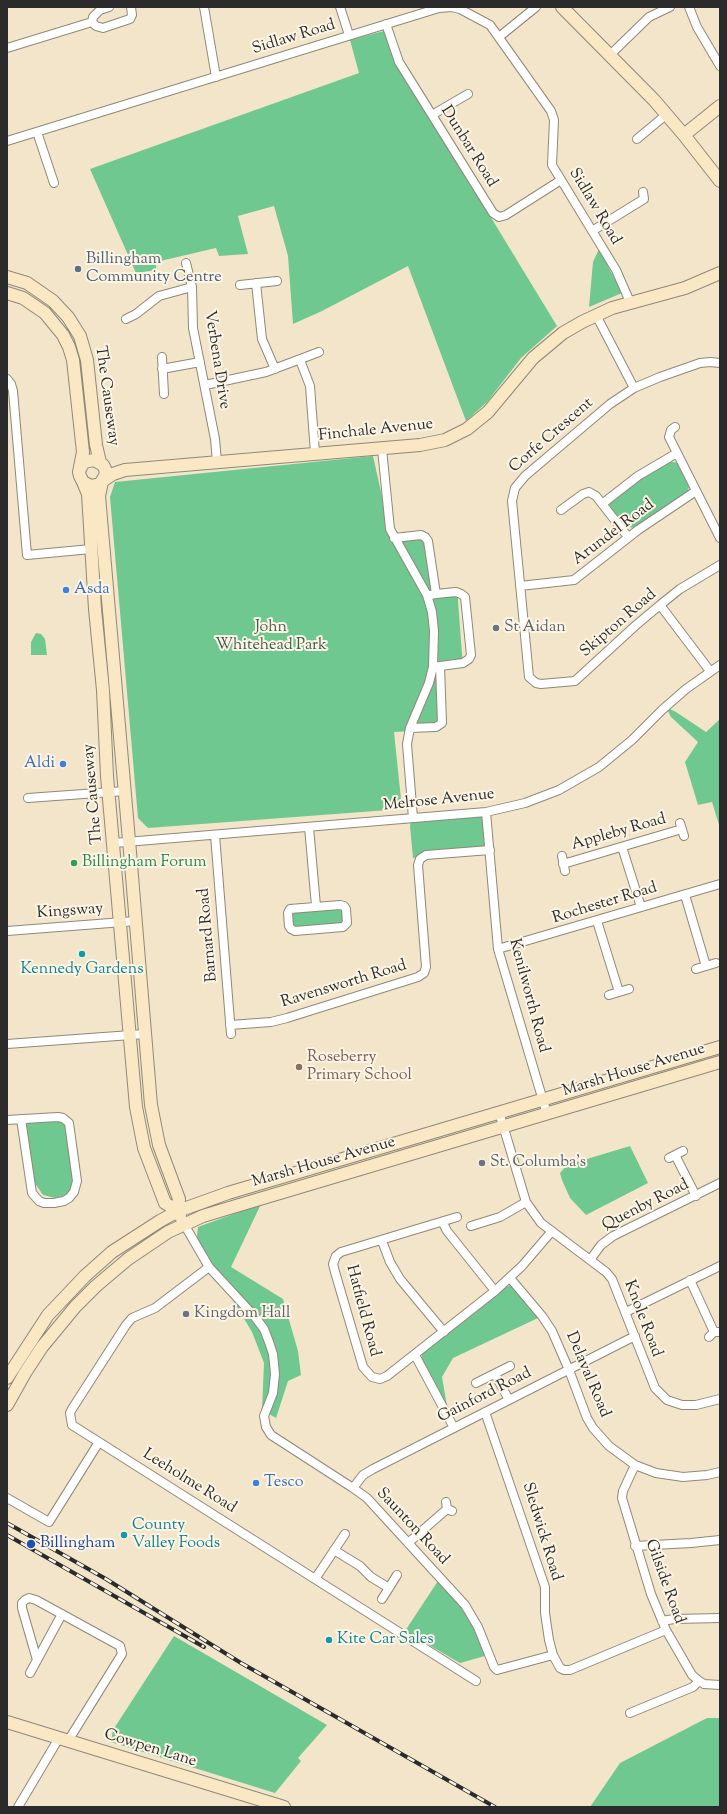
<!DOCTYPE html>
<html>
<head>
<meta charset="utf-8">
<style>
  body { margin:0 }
  #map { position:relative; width:727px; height:1814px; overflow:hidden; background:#f3e5c9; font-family:"Sorts Mill Goudy",serif }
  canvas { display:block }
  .frame { position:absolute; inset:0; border:8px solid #2b2b2b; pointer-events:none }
</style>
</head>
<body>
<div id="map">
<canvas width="727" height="1814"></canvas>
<div class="frame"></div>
</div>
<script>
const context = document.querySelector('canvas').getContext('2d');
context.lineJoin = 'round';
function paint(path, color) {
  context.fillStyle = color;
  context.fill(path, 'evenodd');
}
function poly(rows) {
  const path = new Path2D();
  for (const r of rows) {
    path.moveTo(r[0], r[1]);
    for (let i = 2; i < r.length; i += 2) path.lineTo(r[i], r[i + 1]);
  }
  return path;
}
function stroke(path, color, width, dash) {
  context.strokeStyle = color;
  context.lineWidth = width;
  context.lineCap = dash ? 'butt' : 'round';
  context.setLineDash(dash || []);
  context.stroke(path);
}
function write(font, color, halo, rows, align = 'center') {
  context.font = font + ' "Sorts Mill Goudy",serif';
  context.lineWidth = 4;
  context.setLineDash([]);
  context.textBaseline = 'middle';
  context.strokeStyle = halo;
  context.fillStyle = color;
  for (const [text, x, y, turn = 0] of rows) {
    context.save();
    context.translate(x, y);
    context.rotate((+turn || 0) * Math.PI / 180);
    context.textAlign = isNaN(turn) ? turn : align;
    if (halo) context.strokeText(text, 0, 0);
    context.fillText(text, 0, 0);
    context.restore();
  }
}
const green = poly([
  [384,31,397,63,557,326,521,358,487,402,466,421,408,266,322,311,293,324,288,256,274,206,238,216,248,254,219,256,216,248,156,262,156,270,136,273,90,169,359,73,350,40],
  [599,249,622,293,589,307,593,262],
  [373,456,391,537,394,538,429,533,437,589,457,588,463,667,443,670,444,726,417,731,394,732,402,809,148,828,138,818,110,497,115,482],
  [668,461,678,463,689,486,688,492,634,528,623,526,609,508,610,501,637,480],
  [36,633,41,634,45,639,47,655,31,655,31,642],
  [666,707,676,712,706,732,720,719,720,828,712,802,698,805,685,762,698,742,671,717],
  [484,814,487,847,413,858,410,826,411,821],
  [344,906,345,926,291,929,292,909],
  [53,1117,64,1123,70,1131,75,1183,66,1195,55,1198,43,1195,34,1182,26,1120],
  [630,1146,648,1183,586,1215,570,1198,562,1180,560,1173,567,1165],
  [261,1204,231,1267,283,1299,298,1351,301,1375,288,1381,276,1418,262,1410,264,1363,252,1332,209,1260,197,1237,198,1227],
  [511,1285,538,1318,453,1358,442,1377,448,1412,421,1361,422,1354,505,1287],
  [438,1581,462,1607,477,1633,485,1656,460,1663,405,1631],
  [174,1636,327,1725,298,1758,301,1761,275,1793,111,1742,113,1730],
  [707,1718,720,1718,720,1807,590,1807,620,1763]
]);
const street = poly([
  [109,7,100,10,93,17,92,22,96,26,103,28,130,19,132,15,131,7],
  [204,7,216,77],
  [340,7,349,35],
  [689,7,697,27,720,66],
  [386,24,399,62,493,213,499,217,506,215,561,180],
  [499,37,536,7],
  [7,48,92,22],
  [610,55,649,17,670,7],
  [432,115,468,94],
  [37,132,54,183],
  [637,139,667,114],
  [7,141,439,8,452,7,460,9,490,25,551,111,554,120,552,165,616,270,630,302],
  [592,231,644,199,643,192],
  [186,263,192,287,193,328,215,439,217,462],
  [256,283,262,339,275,369],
  [240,285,277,281],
  [596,315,634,388],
  [126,319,136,314,159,296,192,287],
  [162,357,164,394],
  [300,360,310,386,315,453],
  [720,363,710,362,700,363,660,377,634,388,610,404,525,476,515,488,512,501,529,677,536,683,541,684,575,681,635,626,660,605,680,589,720,565],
  [162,369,200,362],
  [7,379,11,384,13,391,27,555,91,549],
  [205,385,266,372,319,352],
  [675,427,671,430,669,437,720,538],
  [382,449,390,529,427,595,432,612,434,631,433,667,429,683,410,728,407,744,413,818],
  [602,504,638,476,677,453],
  [561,510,583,494,589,492,596,496,628,537],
  [394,538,421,535,425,537,428,541,436,594,430,595],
  [520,586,574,580,638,530,696,491],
  [660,605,710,671],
  [433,667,463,663,469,659,471,655,465,597,461,594,456,592,436,594],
  [410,728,436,727,442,723,440,666],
  [28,798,125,791],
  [486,812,498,949,547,1114],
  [680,823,684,836],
  [309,827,316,906],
  [215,835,231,1034],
  [114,843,486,812,525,803,559,790,599,767,632,740,662,710,686,689,720,665],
  [622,847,641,907],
  [562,856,565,871],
  [563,864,682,829],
  [685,895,706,966],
  [340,905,344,906,346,909,347,923,343,927,295,931,291,929,289,926,288,913,290,909,340,905],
  [597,921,619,992],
  [7,931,136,921],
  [498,949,720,884],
  [696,969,716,963],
  [609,995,629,989],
  [230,1025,271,1022,287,1018,418,977,424,973,426,967,418,865,420,859,426,855,490,850],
  [7,1044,145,1034],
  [499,1112,526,1202,541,1223,606,1272,612,1279,655,1388,667,1400,682,1405,696,1405,720,1399],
  [7,1120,58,1117,63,1118,69,1123,77,1181,74,1192,69,1198,64,1201,54,1203,44,1203,39,1201,32,1193,21,1119],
  [675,1155,696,1196],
  [669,1158,683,1151],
  [457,1217,341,1252,336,1256,333,1264,335,1272,363,1367,372,1377,380,1379,387,1376,495,1291,522,1266,552,1231],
  [443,1223,447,1231,495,1291],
  [184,1224,209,1267,255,1317,264,1329,269,1342,273,1354,275,1374,273,1393,264,1416,266,1427,271,1435,353,1488,367,1498,465,1605,478,1627,494,1667,497,1670,553,1655],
  [471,1226,500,1217,526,1202],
  [382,1241,390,1262,400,1279,444,1332],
  [590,1260,601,1245,613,1236,720,1183],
  [209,1267,155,1308,132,1318,126,1325,72,1409,70,1413,72,1425,476,1681],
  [510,1278,542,1316,552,1331,569,1370,587,1418,593,1428,609,1446,635,1465,656,1473,683,1477,707,1475,720,1472],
  [690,1280,714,1332],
  [626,1312,720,1266],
  [709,1337,714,1332,720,1332],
  [415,1355,454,1428],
  [495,1374,509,1400],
  [476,1383,510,1366],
  [485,1412,545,1587,545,1613,549,1640,553,1655,560,1668,564,1670,570,1670,666,1630],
  [635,1465,623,1491,622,1498,651,1594,666,1630,692,1675,699,1681,704,1684,720,1685],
  [353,1488,363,1475,373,1469,635,1336],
  [7,1498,49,1522,99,1442],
  [446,1502,447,1509,452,1511],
  [408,1543,447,1509],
  [635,1546,691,1543,720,1540],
  [334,1550,360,1566,371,1577,389,1588],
  [315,1579,345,1534],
  [382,1599,397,1575],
  [662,1621,674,1619,720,1618],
  [37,1660,22,1608,22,1603,25,1600,29,1598,36,1600,120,1646,122,1654,68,1741],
  [30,1673,62,1614],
  [630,1713,693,1687,699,1681],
  [18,1807,59,1738]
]);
const secondary = poly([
  [562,7,654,100,684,135,720,181],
  [684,135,720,106],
  [7,277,27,283,53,301,68,317,80,336,87,360,96,445,100,462],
  [7,293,23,298,45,313,63,335,69,347,73,360,83,452,79,472,80,476,83,482,91,486,100,484,105,476,106,471,103,465,94,460,84,462,80,469],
  [104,480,113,474,125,470,420,445,445,440,467,429,488,412,533,358,563,333,582,322,612,308,685,288,720,273],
  [83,482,88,494,95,609,103,690,107,776,136,1107,144,1148,165,1203,178,1211],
  [102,482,99,496,130,852,151,1105,159,1145,179,1199,178,1211,180,1216],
  [7,1378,48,1315,85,1276,112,1252,160,1221,178,1211,228,1193,720,1047],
  [7,1405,25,1373,42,1347,75,1307,96,1286,128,1259,168,1232,203,1216,226,1209,720,1062],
  [7,1722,284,1807]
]);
const rail = poly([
  [7,1523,106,1579,241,1663,495,1807],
  [7,1535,204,1647]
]);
const markers = [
  [78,269,4,"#5c6f8a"],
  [66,590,4,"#3f7fe0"],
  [496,628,4,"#6b7280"],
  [63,764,4,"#3f7fe0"],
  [74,863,4,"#2e9e5b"],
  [82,954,4,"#0f9aa8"],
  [299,1067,4,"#8d6e63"],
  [482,1163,4,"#6b7280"],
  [186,1314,4,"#6b7280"],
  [256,1483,4,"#3f7fe0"],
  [124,1535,4,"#0f9aa8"],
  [31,1544,5,"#1a4fb4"],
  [329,1640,4,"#0f9aa8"]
];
const streetNames = [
  ["Sidlaw Road",294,38,-17],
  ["Dunbar Road",468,147,58],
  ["Sidlaw Road",594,207,59],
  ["Verbena Drive",216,360,81],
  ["The Causeway",106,396,82],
  ["Finchale Avenue",376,431,-6],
  ["Corfe Crescent",552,436,-41],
  ["Arundel Road",614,533,-37],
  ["Skipton Road",619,624,-41],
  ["The Causeway",94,794,-95],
  ["Melrose Avenue",439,801,-6],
  ["Appleby Road",619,833,-16],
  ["Rochester Road",605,904,-17],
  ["Kingsway",70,912,-4],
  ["Barnard Road",209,935,-95],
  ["Ravensworth Road",344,985,-17],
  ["Kenilworth Road",528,996,75],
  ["Marsh House Avenue",634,1071,-17],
  ["Marsh House Avenue",324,1163,-16],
  ["Quenby Road",646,1206,-27],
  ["Hatfield Road",362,1311,75],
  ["Knole Road",642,1319,69],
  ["Delaval Road",587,1375,67],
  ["Gainford Road",485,1396,-27],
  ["Leeholme Road",189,1482,32],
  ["Saunton Road",412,1527,47],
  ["Sledwick Road",541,1532,73],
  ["Gilside Road",664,1582,70],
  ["Cowpen Lane",150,1749,17]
];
const serviceNames = [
  ["Billingham",86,260],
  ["Community Centre",86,278]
];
const shopNames = [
  ["Asda",74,590],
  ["Aldi",55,764,"right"],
  ["Tesco",264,1483]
];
const parkNames = [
  ["John",271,628],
  ["Whitehead Park",271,646]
];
const worshipNames = [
  ["St Aidan",504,628],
  ["St. Columba's",490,1163],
  ["Kingdom Hall",194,1314]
];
const leisureNames = [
  ["Billingham Forum",82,863]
];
const cultureNames = [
  ["Kennedy Gardens",82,970,"center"],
  ["County",132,1526],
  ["Valley Foods",132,1544],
  ["Kite Car Sales",337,1640]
];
const educationNames = [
  ["Roseberry",307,1058],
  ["Primary School",307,1076]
];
const transitNames = [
  ["Billingham",40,1544]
];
paint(green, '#6fc88f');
stroke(street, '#8f887a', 10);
stroke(secondary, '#8f887a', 14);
stroke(street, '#fff', 8);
stroke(secondary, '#fae7c3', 12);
stroke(rail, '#2b2b2b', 4);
stroke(rail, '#fcf5e5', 2.5, [8]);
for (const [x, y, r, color] of markers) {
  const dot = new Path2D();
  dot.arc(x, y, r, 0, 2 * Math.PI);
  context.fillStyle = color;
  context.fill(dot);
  stroke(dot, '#fcf5e5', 1.5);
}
write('16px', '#2b2b2b', '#fcf5e5', streetNames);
write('16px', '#4e5e75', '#fcf5e5', serviceNames, 'left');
write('16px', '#366cbe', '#fcf5e5', shopNames, 'left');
write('16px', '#3f5a49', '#fcf5e5', parkNames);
write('16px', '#5b616d', '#fcf5e5', worshipNames, 'left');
write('16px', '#27864d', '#fcf5e5', leisureNames, 'left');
write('16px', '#0d838f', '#fcf5e5', cultureNames, 'left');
write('16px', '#785e54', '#fcf5e5', educationNames, 'left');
write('16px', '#164399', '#fcf5e5', transitNames, 'left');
</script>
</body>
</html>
